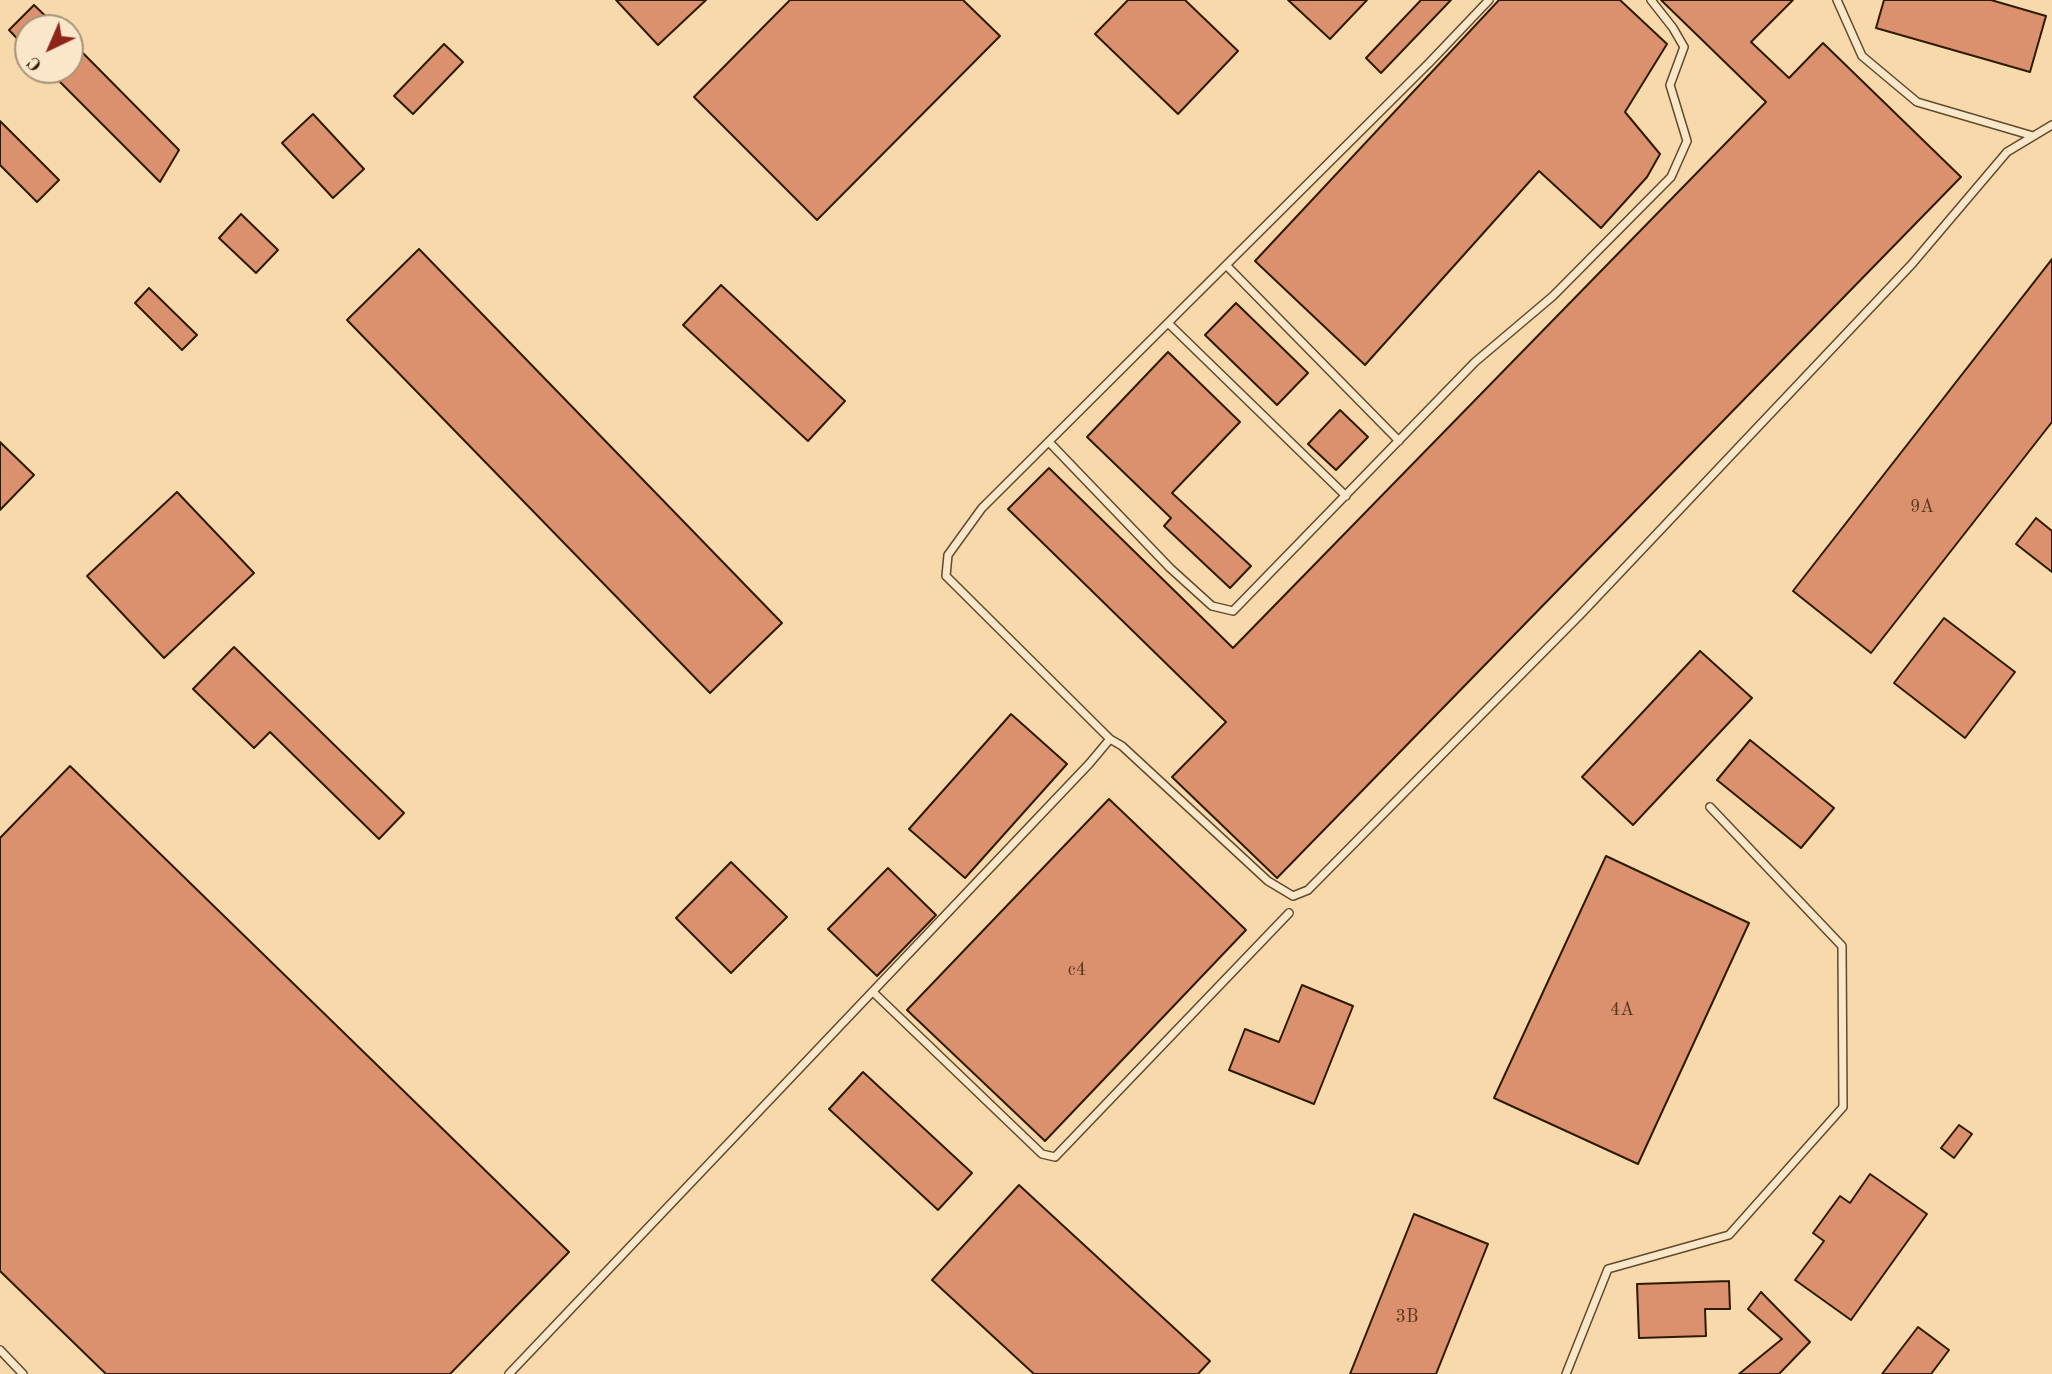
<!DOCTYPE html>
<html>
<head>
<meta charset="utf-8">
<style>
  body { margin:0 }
  #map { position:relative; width:2052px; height:1374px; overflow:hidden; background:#f7d9ac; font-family:"Old Standard TT",serif }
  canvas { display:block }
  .north { position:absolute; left:14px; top:14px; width:70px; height:70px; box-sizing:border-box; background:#fae6c9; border:2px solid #a89579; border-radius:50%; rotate:224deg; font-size:19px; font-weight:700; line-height:28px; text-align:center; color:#2d1b00 }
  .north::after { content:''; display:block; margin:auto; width:24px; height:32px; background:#8f2418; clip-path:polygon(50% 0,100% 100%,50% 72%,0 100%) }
</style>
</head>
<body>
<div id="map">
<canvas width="2052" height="1374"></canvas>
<div class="north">С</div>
</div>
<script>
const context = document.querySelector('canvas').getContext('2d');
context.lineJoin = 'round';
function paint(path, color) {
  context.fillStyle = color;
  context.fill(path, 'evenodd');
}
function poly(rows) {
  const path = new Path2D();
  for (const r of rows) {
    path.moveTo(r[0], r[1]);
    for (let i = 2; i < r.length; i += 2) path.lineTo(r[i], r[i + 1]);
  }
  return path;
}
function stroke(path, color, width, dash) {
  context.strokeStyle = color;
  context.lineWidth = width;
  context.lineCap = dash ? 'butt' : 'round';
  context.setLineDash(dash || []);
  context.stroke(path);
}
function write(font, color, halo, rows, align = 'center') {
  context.font = font + ' "Old Standard TT",serif';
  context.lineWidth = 5;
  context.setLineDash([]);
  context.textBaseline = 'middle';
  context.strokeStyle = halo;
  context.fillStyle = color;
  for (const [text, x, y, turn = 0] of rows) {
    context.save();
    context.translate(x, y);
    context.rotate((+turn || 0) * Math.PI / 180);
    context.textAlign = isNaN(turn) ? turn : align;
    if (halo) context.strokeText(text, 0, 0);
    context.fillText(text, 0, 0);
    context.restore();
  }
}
const building = poly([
  [616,0,706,0,658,45,616,0],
  [790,0,963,0,1000,36,817,220,694,97,790,0],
  [1128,0,1185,0,1238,51,1178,114,1095,34,1128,0],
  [1288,0,1367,0,1330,39,1288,0],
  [1421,0,1451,0,1381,73,1366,58,1421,0],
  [1499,0,1620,0,1667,44,1625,112,1660,154,1647,177,1601,228,1539,171,1365,365,1255,261,1499,0],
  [1661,0,1793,0,1751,42,1789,78,1823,43,1961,177,1277,878,1172,777,1226,722,1008,509,1049,468,1233,648,1766,102,1661,0],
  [1884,0,1991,0,2046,16,2030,72,1876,28,1884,0],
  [34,5,58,28,28,28,28,50,9,30,34,5],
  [70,40,179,150,160,182,48,70,70,70,70,40],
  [444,44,463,62,413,114,394,96,444,44],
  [313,114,364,169,333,198,282,143,313,114],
  [0,121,59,180,37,202,0,165,0,121],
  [241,214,278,250,256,273,219,238,241,214],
  [419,249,782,623,710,693,347,320,419,249],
  [2052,259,2052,422,1871,653,1793,591,2052,259],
  [721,285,845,401,808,441,683,325,721,285],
  [149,288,197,335,182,350,135,303,149,288],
  [1236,303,1308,373,1277,405,1205,335,1236,303],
  [1168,352,1240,422,1172,493,1251,566,1230,588,1164,526,1171,518,1087,437,1168,352],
  [1340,410,1368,437,1336,470,1308,444,1340,410],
  [0,442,34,475,0,510,0,442],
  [177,492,254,573,164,658,87,576,177,492],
  [2036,518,2052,531,2052,572,2016,544,2036,518],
  [1944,618,2015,672,1965,738,1894,683,1944,618],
  [234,647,404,813,379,839,270,732,254,748,193,689,234,647],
  [1700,651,1752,698,1633,825,1582,777,1700,651],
  [1011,714,1067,764,965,878,909,829,1011,714],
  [1750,740,1834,808,1801,848,1717,780,1750,740],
  [70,766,569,1252,450,1374,106,1374,0,1271,0,838,70,766],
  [1109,799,1246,930,1045,1141,907,1010,1109,799],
  [1606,856,1749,923,1638,1164,1494,1098,1606,856],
  [731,862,787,917,731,973,676,918,731,862],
  [888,868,936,915,877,976,828,929,888,868],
  [1302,985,1353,1006,1314,1104,1229,1070,1245,1029,1279,1042,1302,985],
  [863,1072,972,1173,938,1210,829,1109,863,1072],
  [1959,1125,1972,1134,1954,1158,1941,1148,1959,1125],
  [1870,1174,1927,1214,1851,1320,1795,1280,1824,1241,1813,1233,1840,1196,1850,1203,1870,1174],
  [1019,1185,1210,1361,1198,1374,1034,1374,932,1280,1019,1185],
  [1414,1214,1488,1244,1436,1374,1350,1374,1414,1214],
  [1729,1281,1730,1309,1705,1309,1706,1336,1639,1338,1637,1284,1729,1281],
  [1761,1292,1810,1342,1779,1374,1739,1374,1782,1339,1748,1309,1761,1292],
  [1918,1327,1949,1350,1931,1374,1882,1374,1918,1327]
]);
const service = poly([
  [1837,0,1862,56,1917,102,2033,136],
  [1226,265,1399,441],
  [1168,323,1346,496],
  [1049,442,1170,568,1212,606,1233,611,1475,362,1553,296,1671,177,1687,141,1670,85,1684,47,1673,28,1651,0],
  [1110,739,946,576,948,555,982,508,1429,63,1489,0],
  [873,992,1042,1154,1055,1157,1289,913],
  [0,1350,23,1374],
  [509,1374,1089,764,1110,739,1122,746,1268,881,1293,896,1308,890,1579,616,1912,264,2007,152,2052,125],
  [1566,1374,1608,1269,1729,1235,1843,1107,1842,946,1710,807]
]);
const numberNames = [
  ["9А",1922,507],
  ["с4",1077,970],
  ["4А",1622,1010],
  ["3В",1407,1317]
];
paint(building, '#db906e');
stroke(building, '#2d1b00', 2);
stroke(service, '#604a2b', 10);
stroke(service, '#fae6c9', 7);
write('18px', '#58381c', null, numberNames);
</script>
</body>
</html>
